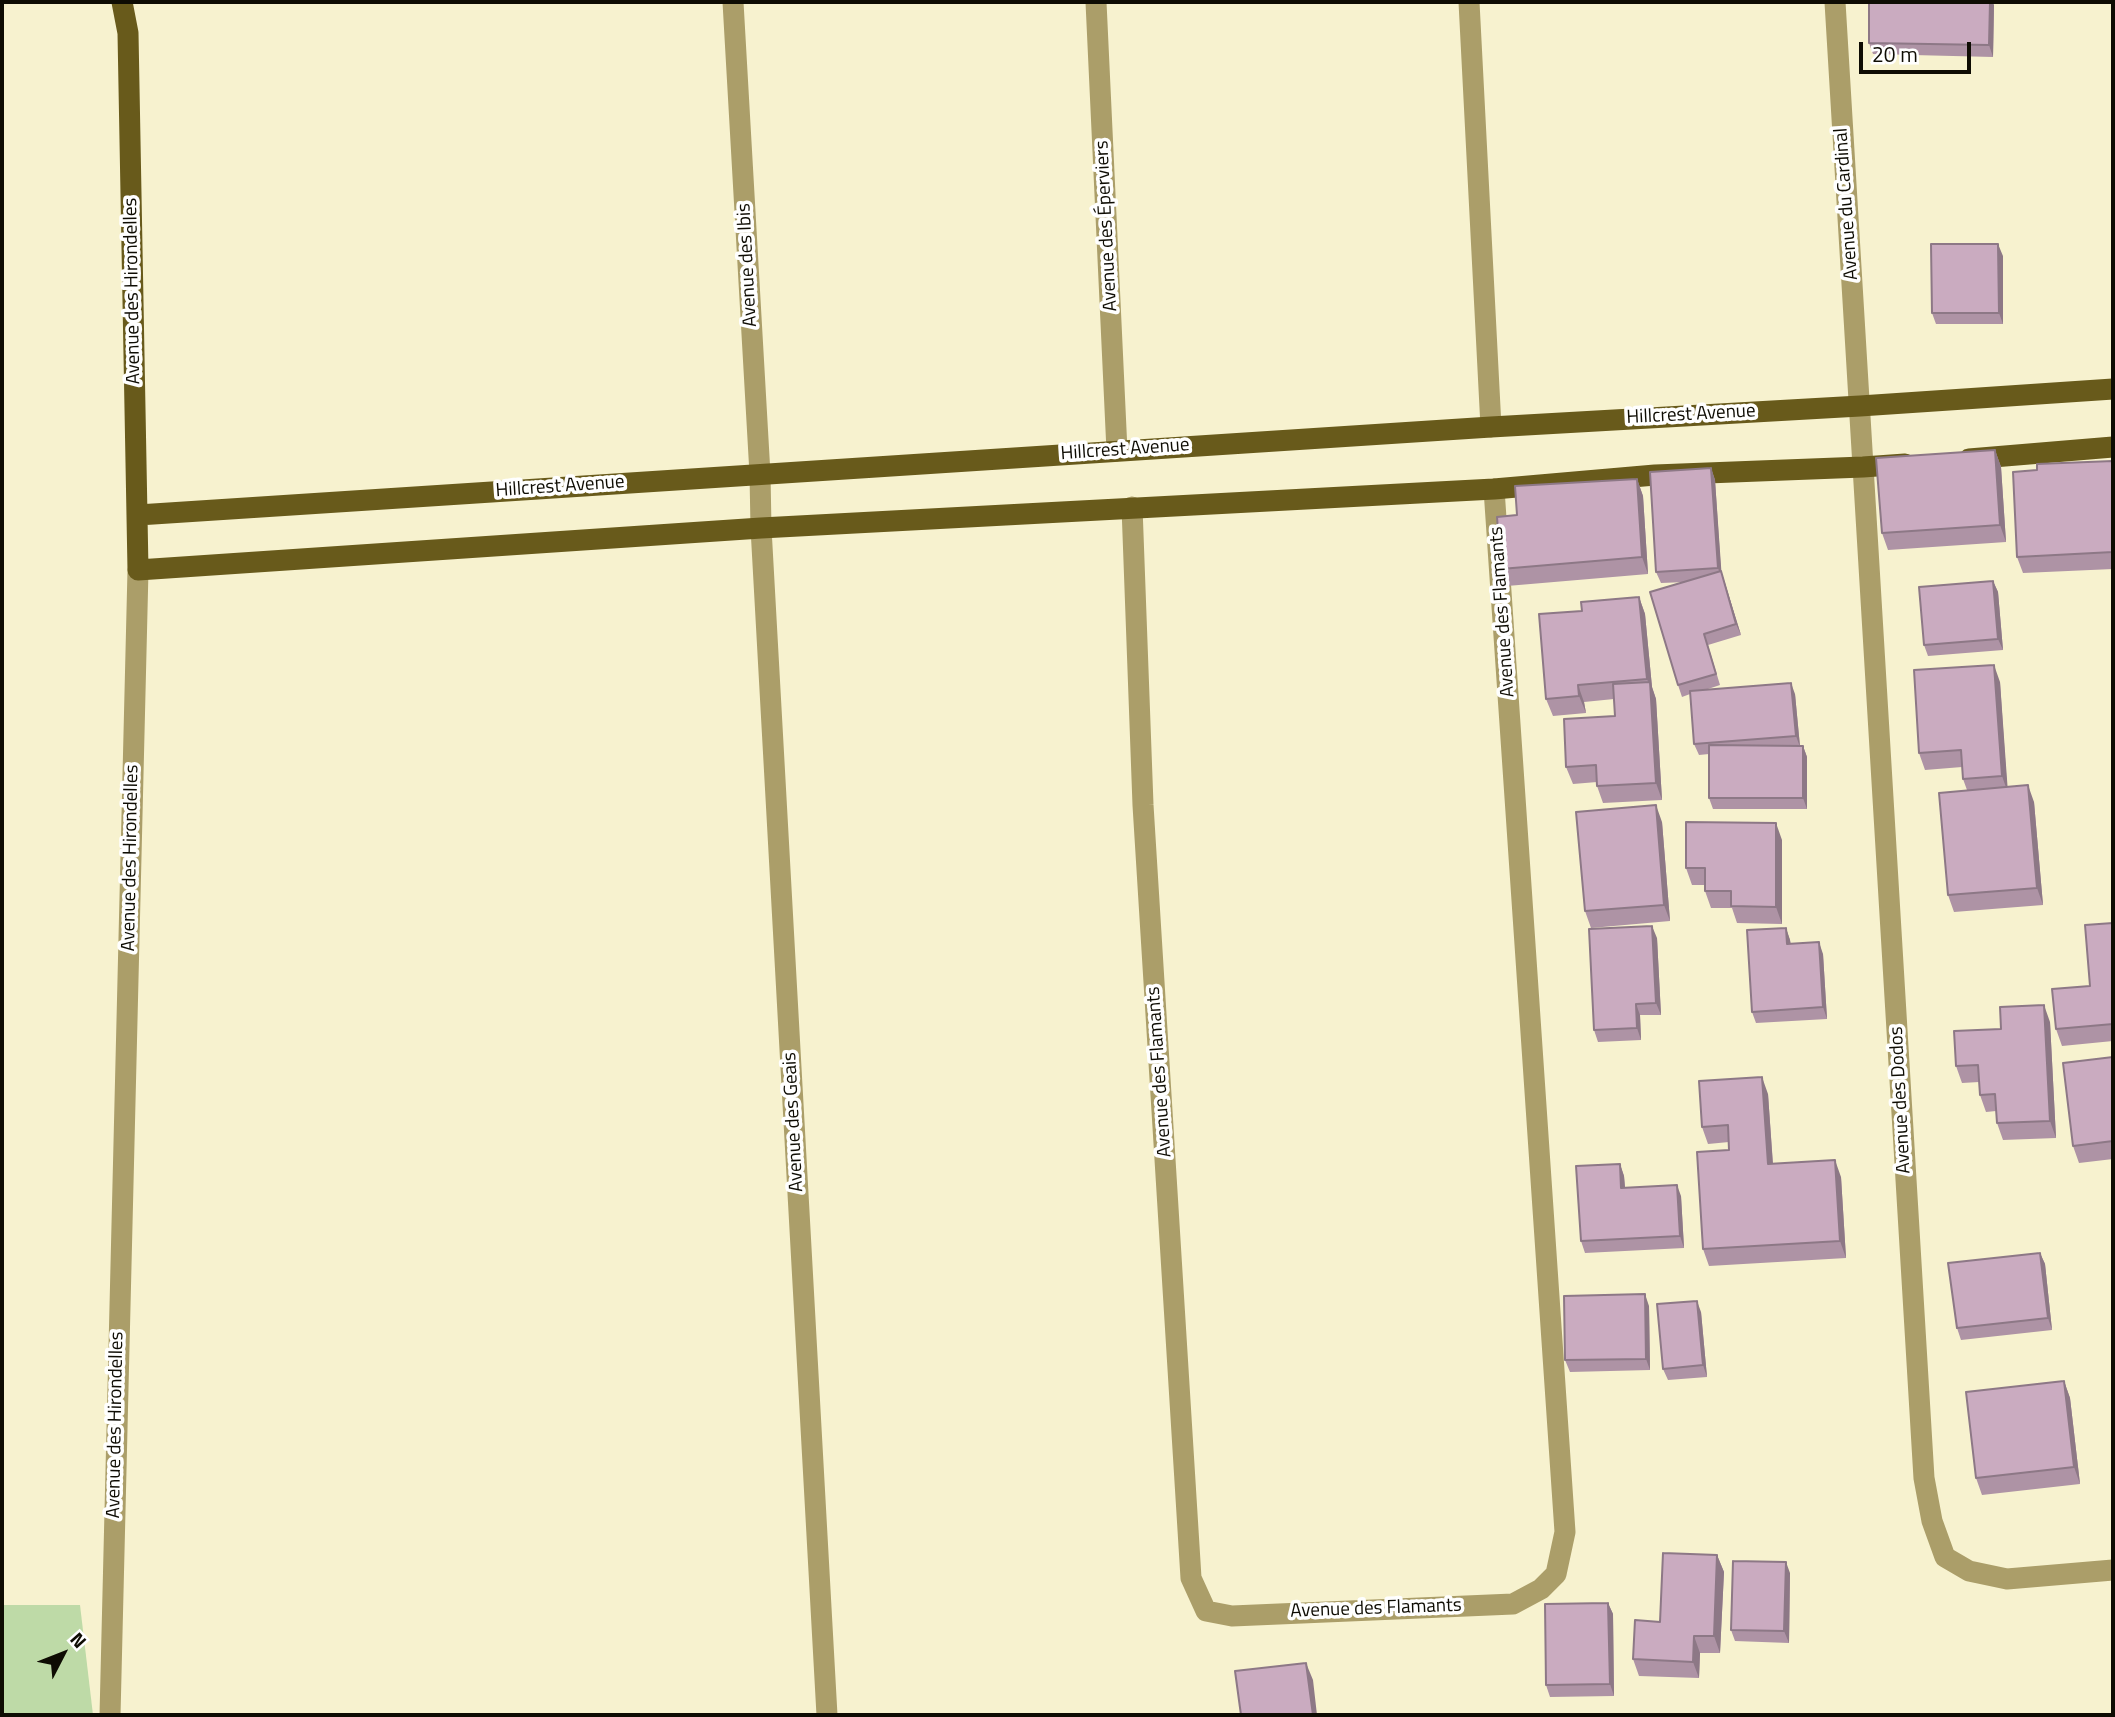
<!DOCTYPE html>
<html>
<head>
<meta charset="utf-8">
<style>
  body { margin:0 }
  #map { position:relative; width:2115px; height:1717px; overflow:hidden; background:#f7f2cf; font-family:"Titillium Web",sans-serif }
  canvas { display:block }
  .frame { position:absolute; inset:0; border:4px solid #0e0c03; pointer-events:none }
  .north { position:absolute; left:28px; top:1619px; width:70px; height:70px; -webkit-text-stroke:5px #fff; paint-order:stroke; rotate:48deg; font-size:19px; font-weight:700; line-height:28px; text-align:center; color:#0e0c03 }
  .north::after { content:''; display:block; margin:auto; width:24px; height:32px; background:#0e0c03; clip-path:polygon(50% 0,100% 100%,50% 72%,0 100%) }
  .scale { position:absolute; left:1859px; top:42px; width:112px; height:32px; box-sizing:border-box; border:4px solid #0e0c03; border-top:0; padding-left:9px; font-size:21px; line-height:24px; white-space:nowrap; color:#0e0c03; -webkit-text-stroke:5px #fff; paint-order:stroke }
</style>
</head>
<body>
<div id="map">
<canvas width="2115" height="1717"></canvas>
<div class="frame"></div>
<div class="north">N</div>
<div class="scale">20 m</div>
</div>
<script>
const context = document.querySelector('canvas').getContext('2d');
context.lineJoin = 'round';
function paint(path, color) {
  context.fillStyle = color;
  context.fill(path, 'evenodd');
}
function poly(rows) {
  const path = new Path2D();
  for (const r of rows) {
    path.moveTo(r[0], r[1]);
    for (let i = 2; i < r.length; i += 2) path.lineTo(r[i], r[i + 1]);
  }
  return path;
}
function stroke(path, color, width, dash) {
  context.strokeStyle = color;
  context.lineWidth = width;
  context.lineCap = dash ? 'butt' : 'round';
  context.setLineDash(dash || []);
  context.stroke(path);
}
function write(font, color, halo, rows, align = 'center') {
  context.font = font + ' "Titillium Web",sans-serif';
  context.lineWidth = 7;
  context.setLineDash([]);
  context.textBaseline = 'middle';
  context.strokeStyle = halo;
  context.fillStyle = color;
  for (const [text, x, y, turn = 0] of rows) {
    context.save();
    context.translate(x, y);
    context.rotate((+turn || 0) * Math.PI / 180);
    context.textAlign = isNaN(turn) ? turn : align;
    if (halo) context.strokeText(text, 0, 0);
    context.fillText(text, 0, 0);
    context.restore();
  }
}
const green = poly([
  [2,1605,80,1605,93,1715,2,1715]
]);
const minor = poly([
  [733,2,760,474,761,528,827,1715],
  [1096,2,1117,451],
  [1469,2,1491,427],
  [1835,2,1924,1478,1932,1521,1945,1557,1969,1571,2007,1579,2113,1570],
  [1132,507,1143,805,1191,1578,1206,1611,1232,1616,1513,1604,1541,1589,1556,1574,1565,1532,1494,489],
  [110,1715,138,570]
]);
const major = poly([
  [122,2,128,33,138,570,761,528,1494,489,1655,475,1863,467,1905,464],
  [1969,459,2113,447],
  [138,515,1491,427,1860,406,2113,389]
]);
const wall = poly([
  [1994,5,1993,57,1873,54,1869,43],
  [2003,256,2003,324,1936,324,1932,313],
  [1995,450,2001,467,2006,542,1888,550,1882,533],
  [2113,461,2113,569,2023,573,2017,557,2037,470],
  [1711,468,1715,480,1721,571,1741,635,1708,645,1720,685,1705,690,1795,694,1800,746,1803,746,1807,757,1807,809,1713,809,1709,798,1709,754,1699,755,1694,744,1690,694,1682,697,1678,685,1686,582,1661,583,1656,572],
  [1637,479,1643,496,1648,574,1507,586,1501,569,1517,515],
  [1993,581,1998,592,2003,650,1928,656,1924,645],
  [1639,597,1645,614,1652,687,1656,699,1662,800,1603,803,1597,786,1597,782,1573,784,1566,767,1615,716,1614,699,1584,702,1586,713,1553,716,1546,699,1582,611],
  [2000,682,2007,787,2034,802,2043,905,1954,912,1948,895,1967,790,1963,779,1962,767,1925,770,1919,753],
  [1662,822,1670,921,1591,928,1585,911],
  [1782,840,1782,924,1737,923,1732,908,1711,908,1705,891,1705,885,1692,885,1686,868],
  [2113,923,2113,1041,2062,1046,2056,1029,2090,986],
  [1786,928,1790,940,1791,944,1823,954,1827,1019,1756,1023,1752,1012],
  [1657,938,1661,1015,1640,1015,1641,1040,1598,1042,1594,1030],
  [2050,1022,2056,1138,2003,1140,1997,1123,1996,1111,1986,1112,1980,1095,1979,1082,1962,1083,1956,1066,2001,1029],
  [2113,1057,2113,1159,2079,1163,2073,1146],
  [1768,1094,1773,1164,1841,1177,1846,1258,1709,1266,1703,1249,1729,1150,1729,1142,1708,1144,1702,1127],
  [1620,1164,1624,1176,1625,1188,1681,1196,1684,1248,1585,1253,1581,1241],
  [2040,1253,2045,1264,2052,1330,1961,1340,1957,1328],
  [1649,1306,1650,1370,1570,1372,1565,1360],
  [1701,1312,1707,1377,1668,1380,1663,1369],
  [2064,1381,2070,1398,2080,1484,1982,1495,1976,1478],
  [1717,1555,1724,1572,1720,1653,1700,1653,1699,1678,1639,1676,1633,1659,1660,1622],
  [1790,1573,1789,1643,1735,1641,1731,1630],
  [1608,1603,1613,1614,1614,1696,1550,1697,1546,1685]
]);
const shadedWall = poly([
  [1990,2,1993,2,1994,5,1993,57,1989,45],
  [1998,244,2003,256,2003,324,1999,313],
  [1995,450,2001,467,2006,542,2000,525],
  [1711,468,1715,480,1722,580,1718,568],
  [1637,479,1643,496,1648,574,1642,557],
  [1721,571,1725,583,1741,635,1736,624],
  [1993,581,1998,592,2003,650,1998,639],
  [1639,597,1645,614,1652,687,1656,699,1662,800,1656,783,1651,690,1647,679],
  [1994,665,2000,682,2008,793,2002,776],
  [1791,683,1795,694,1800,747,1796,736],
  [1578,685,1584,702,1586,713,1579,696],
  [1803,746,1807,757,1807,809,1803,798],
  [2028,785,2034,802,2043,905,2037,888],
  [1656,805,1662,822,1670,921,1664,905],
  [1776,823,1782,840,1782,924,1776,907],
  [1652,926,1657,938,1661,1015,1656,1003],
  [1786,928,1790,940,1791,956,1787,944],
  [1819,942,1823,954,1827,1019,1823,1007],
  [1636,1004,1640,1015,1641,1040,1637,1028],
  [2044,1005,2050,1022,2056,1138,2050,1121],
  [1762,1077,1768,1094,1774,1181,1768,1164],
  [1835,1160,1841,1177,1846,1258,1840,1241],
  [1620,1164,1624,1176,1626,1199,1621,1188],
  [1677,1185,1681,1196,1684,1248,1680,1236],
  [2040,1253,2045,1264,2052,1330,2048,1318],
  [1645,1294,1649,1306,1650,1370,1646,1359],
  [1697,1301,1701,1312,1707,1377,1703,1365],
  [2064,1381,2070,1398,2080,1484,2074,1467],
  [1717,1555,1724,1572,1720,1653,1714,1636],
  [1786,1562,1790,1573,1789,1643,1784,1631],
  [1608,1603,1613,1614,1614,1696,1610,1684],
  [1694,1636,1700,1653,1699,1678,1693,1662],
  [1306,1663,1313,1680,1317,1715,1313,1715]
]);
const building = poly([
  [1869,2,1990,2,1989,45,1869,43,1869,2],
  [1931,244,1998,244,1999,313,1932,313,1931,244],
  [1995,450,2000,525,1882,533,1876,458,1995,450],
  [2113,461,2113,552,2017,557,2013,472,2037,470,2037,464,2113,461],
  [1711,468,1718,568,1656,572,1650,472,1711,468],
  [1637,479,1642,557,1501,569,1497,517,1517,515,1515,486,1637,479],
  [1721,571,1736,624,1704,634,1716,674,1678,685,1650,592,1721,571],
  [1993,581,1998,639,1924,645,1919,587,1993,581],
  [1639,597,1647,679,1578,685,1579,696,1546,699,1539,614,1582,611,1581,602,1639,597],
  [1994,665,2002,776,1963,779,1961,750,1919,753,1914,670,1994,665],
  [1650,682,1656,783,1597,786,1596,765,1566,767,1564,719,1615,716,1613,684,1650,682],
  [1791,683,1796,736,1694,744,1690,691,1791,683],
  [1709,745,1803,746,1803,798,1709,798,1709,745],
  [2028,785,2037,888,1948,895,1939,793,2028,785],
  [1656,805,1664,905,1585,911,1576,812,1656,805],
  [1686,822,1776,823,1776,907,1731,906,1731,891,1705,891,1705,868,1686,868,1686,822],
  [2113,923,2113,1024,2056,1029,2052,989,2090,986,2085,925,2113,923],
  [1652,926,1656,1003,1636,1004,1637,1028,1594,1030,1589,929,1652,926],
  [1786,928,1787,944,1819,942,1823,1007,1752,1012,1747,930,1786,928],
  [2044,1005,2050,1121,1997,1123,1995,1094,1980,1095,1978,1065,1956,1066,1954,1031,2001,1029,2000,1007,2044,1005],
  [2113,1057,2113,1141,2073,1146,2063,1063,2113,1057],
  [1762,1077,1768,1164,1835,1160,1840,1241,1703,1249,1697,1152,1729,1150,1728,1125,1702,1127,1699,1081,1762,1077],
  [1620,1164,1621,1188,1677,1185,1680,1236,1581,1241,1576,1166,1620,1164],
  [2040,1253,2048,1318,1957,1328,1948,1263,2040,1253],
  [1645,1294,1646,1359,1565,1360,1564,1296,1645,1294],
  [1697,1301,1703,1365,1663,1369,1657,1304,1697,1301],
  [2064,1381,2074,1467,1976,1478,1966,1392,2064,1381],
  [1663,1553,1717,1555,1714,1636,1694,1636,1693,1662,1633,1659,1635,1620,1660,1622,1663,1553],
  [1733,1561,1786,1562,1784,1631,1731,1630,1733,1561],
  [1608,1603,1610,1684,1546,1685,1545,1604,1608,1603],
  [1306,1663,1313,1715,1241,1715,1235,1671,1306,1663]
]);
const streetNames = [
  ["Avenue du Cardinal",1847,204,-94],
  ["Avenue des Éperviers",1107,226,-93],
  ["Avenue des Ibis",748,265,-93],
  ["Avenue des Hirondelles",133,291,-91],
  ["Hillcrest Avenue",1691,415,-3],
  ["Hillcrest Avenue",1125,450,-4],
  ["Hillcrest Avenue",560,487,-4],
  ["Avenue des Flamants",1503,612,-94],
  ["Avenue des Hirondelles",131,858,-89],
  ["Avenue des Flamants",1160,1072,-94],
  ["Avenue des Dodos",1901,1100,-93],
  ["Avenue des Geais",794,1122,-93],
  ["Avenue des Hirondelles",116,1425,-89],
  ["Avenue des Flamants",1376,1609,-2]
];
paint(green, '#bedaa7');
stroke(minor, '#ab9e69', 21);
stroke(major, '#685a1b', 21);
paint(wall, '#ae93a5');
paint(shadedWall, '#8d7886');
paint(building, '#caabc0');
stroke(building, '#8d7886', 2);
write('19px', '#0e0c03', '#fff', streetNames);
</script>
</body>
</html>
